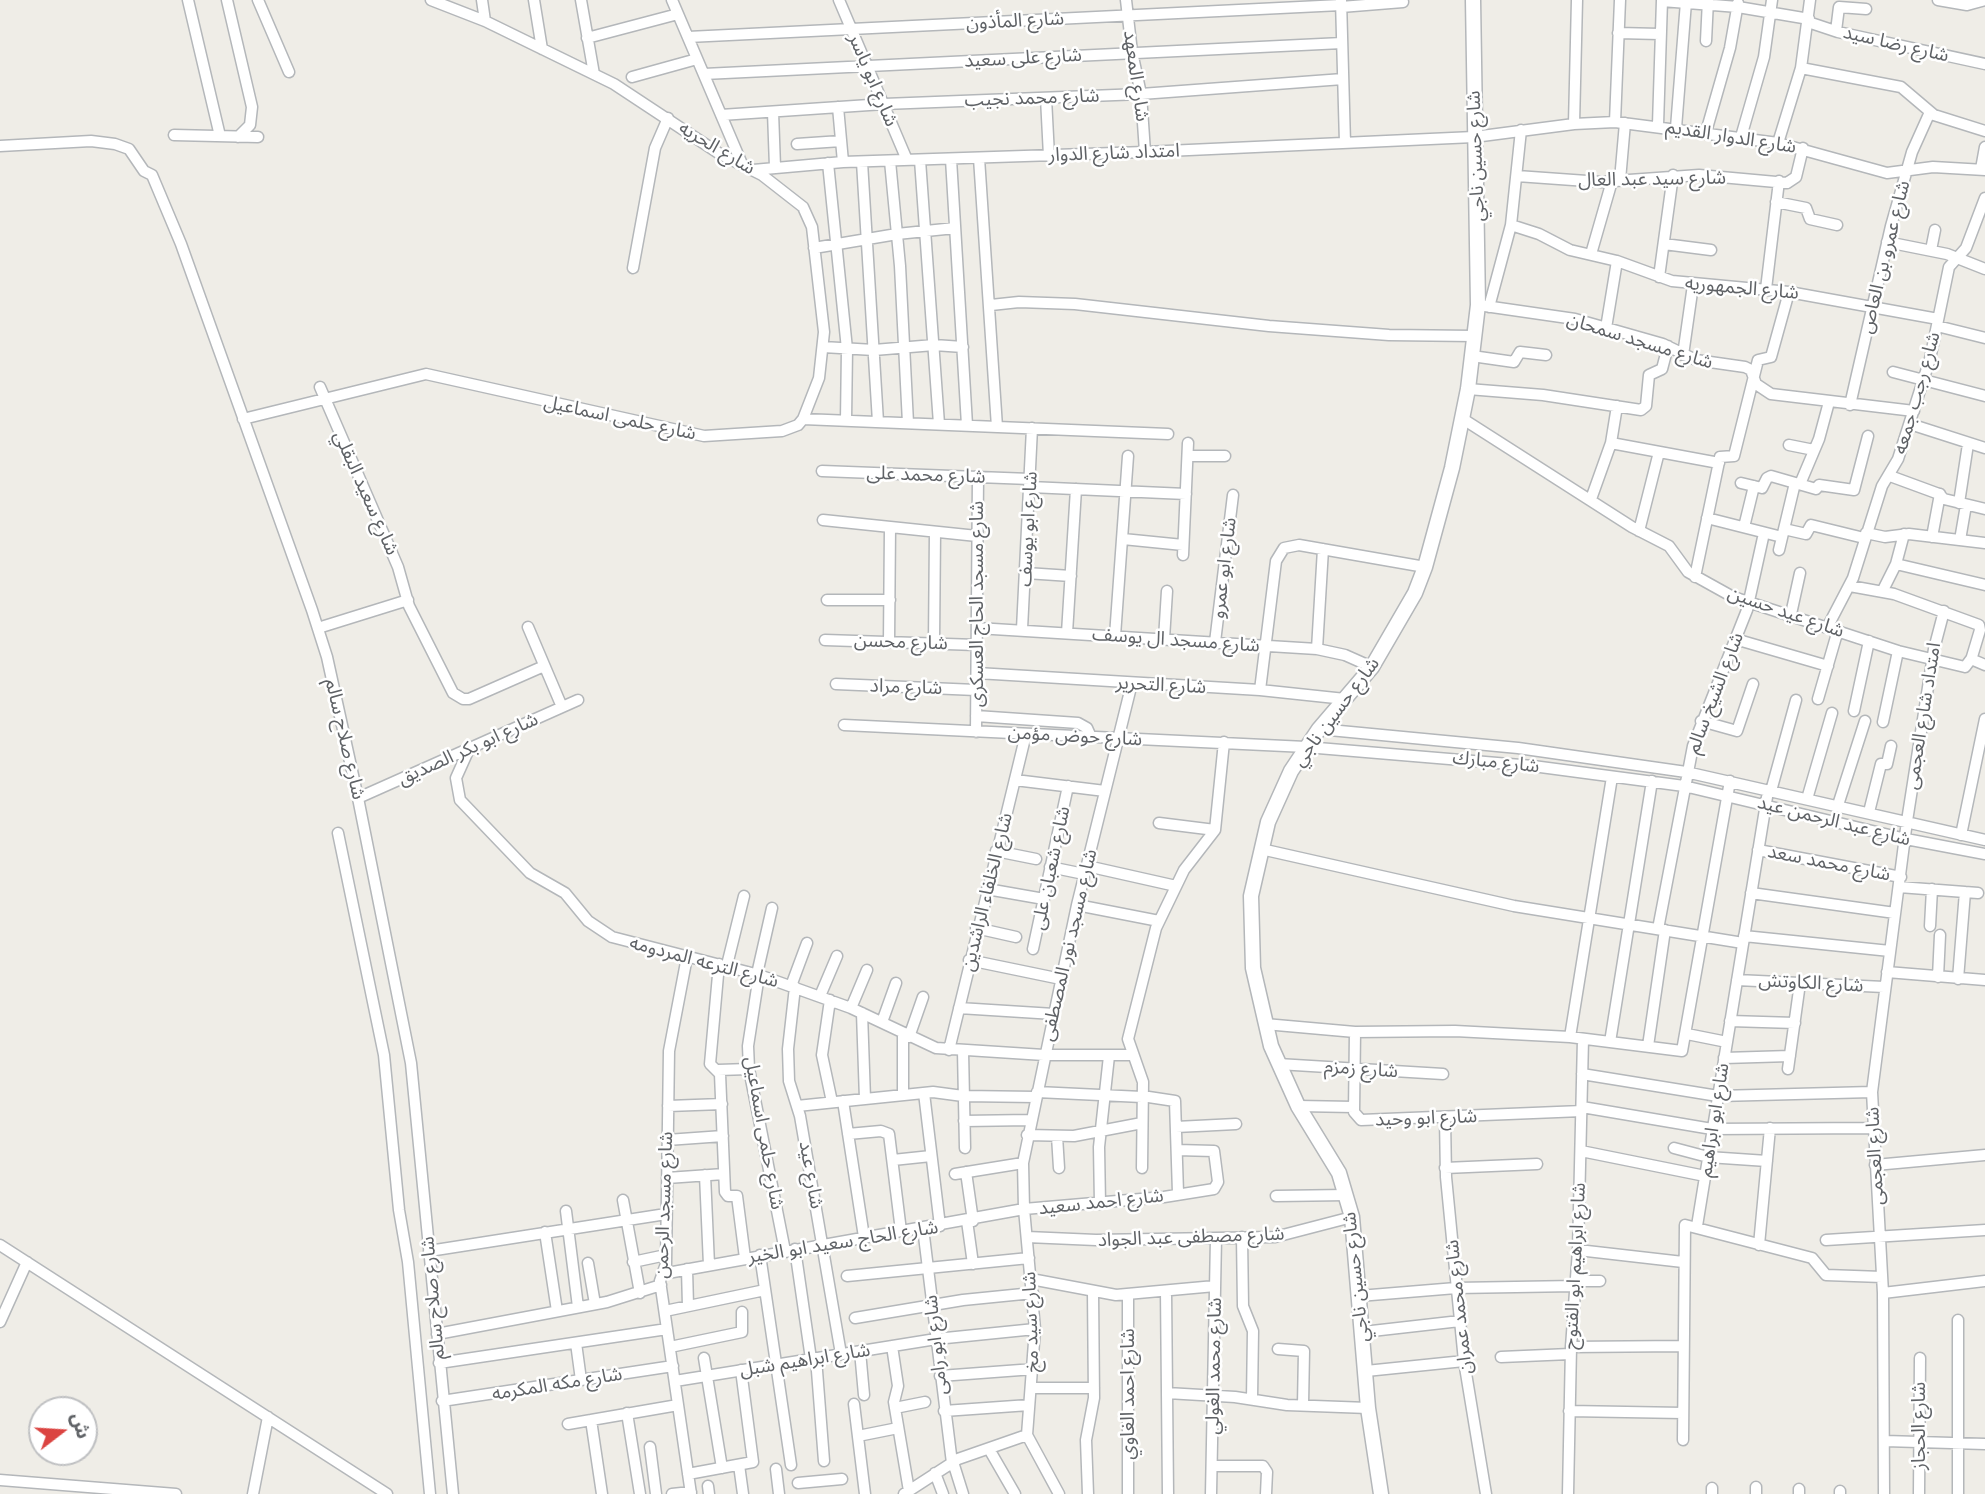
<!DOCTYPE html>
<html>
<head>
<meta charset="utf-8">
<style>
  body { margin:0 }
  #map { position:relative; width:1985px; height:1494px; overflow:hidden; background:#efede7; font-family:Raleway,"Noto Sans Arabic",sans-serif }
  canvas { display:block }
  .north { position:absolute; left:28px; top:1396px; width:70px; height:70px; box-sizing:border-box; background:#fff; border:2px solid #bfc0c2; border-radius:50%; rotate:73deg; font-size:19px; font-weight:700; line-height:28px; text-align:center; color:#5f6266 }
  .north::after { content:''; display:block; margin:auto; width:24px; height:32px; background:#db4441; clip-path:polygon(50% 0,100% 100%,50% 72%,0 100%) }
</style>
</head>
<body>
<div id="map">
<canvas width="1985" height="1494"></canvas>
<div class="north">ش</div>
</div>
<script>
const context = document.querySelector('canvas').getContext('2d');
context.lineJoin = 'round';
function poly(rows) {
  const path = new Path2D();
  for (const r of rows) {
    path.moveTo(r[0], r[1]);
    for (let i = 2; i < r.length; i += 2) path.lineTo(r[i], r[i + 1]);
  }
  return path;
}
function stroke(path, color, width, dash) {
  context.strokeStyle = color;
  context.lineWidth = width;
  context.lineCap = dash ? 'butt' : 'round';
  context.setLineDash(dash || []);
  context.stroke(path);
}
function write(font, color, halo, rows, align = 'center') {
  context.font = font + ' Raleway,"Noto Sans Arabic",sans-serif';
  context.lineWidth = 5;
  context.setLineDash([]);
  context.textBaseline = 'middle';
  context.strokeStyle = halo;
  context.fillStyle = color;
  for (const [text, x, y, turn = 0] of rows) {
    context.save();
    context.translate(x, y);
    context.rotate((+turn || 0) * Math.PI / 180);
    context.textAlign = isNaN(turn) ? turn : align;
    if (halo) context.strokeText(text, 0, 0);
    context.fillText(text, 0, 0);
    context.restore();
  }
}
const minor = poly([
  [188,0,220,136],
  [227,0,252,107,250,125,238,137],
  [258,0,289,72],
  [482,0,485,21],
  [534,0,542,49],
  [581,0,594,74],
  [672,0,742,164],
  [839,0,907,160],
  [1126,0,1132,52,1141,94,1145,152],
  [1341,0,1345,143],
  [1938,0,1967,5,1985,0],
  [1662,1,1738,7,1809,19],
  [1341,7,1403,2],
  [1808,22,1838,32,1985,64],
  [1836,31,1839,7,1866,9],
  [1618,33,1660,34],
  [688,37,1341,5],
  [587,38,678,14],
  [1706,41,1708,0],
  [1801,68,1901,87,1934,115,1985,131],
  [704,74,1342,43],
  [632,77,697,59],
  [1046,98,1049,156],
  [838,107,843,162],
  [773,112,775,167],
  [721,115,884,104,1141,94,1343,79],
  [1615,122,1620,0],
  [1574,124,1577,0],
  [1658,125,1662,0],
  [1676,128,1686,2],
  [1706,132,1730,48,1738,3],
  [174,135,258,137],
  [1741,137,1764,57,1772,0],
  [1778,143,1801,68,1810,0],
  [797,144,841,141],
  [0,146,91,141,115,144,129,149,144,171,152,175,181,244,312,610,327,657,358,798,411,1063,453,1494],
  [979,158,997,427],
  [951,159,967,425],
  [920,160,939,424],
  [890,161,900,266,908,423],
  [862,162,878,422],
  [828,163,847,349,846,420],
  [1981,169,1985,147],
  [753,170,843,162,1145,152,1474,137,1574,124,1615,122,1778,143,1887,173,1933,167,1985,170],
  [1517,176,1601,182,1699,175,1787,183,1796,177,1803,148],
  [1620,180,1625,123],
  [1776,202,1806,208,1810,219,1837,225],
  [1511,225,1539,234,1570,250,1617,261,1672,281,1789,292,1938,319],
  [1887,242,1947,254,1985,269],
  [1664,244,1711,250],
  [814,248,897,234,955,228],
  [1931,250,1935,230],
  [1591,254,1612,181],
  [633,268,655,148,668,118],
  [1659,277,1673,175],
  [1766,289,1779,181],
  [991,305,1019,302,1075,304,1269,326,1389,335,1474,336],
  [1478,305,1575,319,1663,344,1696,360,1745,367,1751,370,1756,384,1771,394,1914,411],
  [1489,307,1511,225,1521,130],
  [1937,326,1985,338],
  [1606,328,1617,261],
  [823,347,874,350,934,345,963,347],
  [1683,355,1693,285],
  [1472,356,1514,362,1520,352,1546,355],
  [1893,372,1985,396],
  [320,387,398,567,409,606,453,693,463,699,469,699,544,666],
  [1468,389,1543,395,1641,410,1646,406,1649,375,1662,369,1668,346],
  [1850,405,1891,226,1912,152,1930,112],
  [243,419,426,374,704,436,782,431,798,425,803,419,819,378,824,332,812,227,803,207,762,175,720,154,614,84,485,21,431,0],
  [803,419,1168,434],
  [1463,419,1632,527,1669,546,1688,572,1733,597,1898,651,1965,667,1971,659,1985,665],
  [1910,424,1985,448],
  [1611,443,1719,463],
  [1789,445,1814,450],
  [1188,456,1225,456],
  [822,471,1030,479],
  [1890,476,1939,494,1944,499,1985,509],
  [1741,483,1762,488,1767,478,1771,476,1816,489,1819,485,1854,490,1868,436],
  [1800,484,1819,439,1829,402],
  [1030,487,1186,494],
  [1591,499,1611,443,1617,406],
  [1959,503,1968,444],
  [1707,518,1782,537],
  [823,520,977,536],
  [1744,527,1754,486],
  [1784,529,1806,534,1811,525,1864,538],
  [1639,531,1659,452],
  [1866,533,1885,537,1909,534,1985,543],
  [1932,537,1940,494],
  [1123,539,1183,545],
  [1960,540,1966,505],
  [1779,550,1795,483],
  [1183,555,1188,443],
  [1896,564,1985,585],
  [1026,573,1071,576],
  [1695,577,1720,457,1734,456,1758,360,1771,357,1789,292],
  [1850,586,1894,594,1979,625,1980,630,1971,660],
  [1883,590,1896,564,1904,534],
  [827,600,890,600],
  [1791,614,1800,573],
  [1828,626,1853,578,1882,486,1898,459,1930,359,1949,267,1966,248,1985,198],
  [528,627,562,707],
  [318,628,408,600],
  [977,628,1317,649,1345,655,1372,667],
  [1022,629,1032,428],
  [1067,633,1076,489],
  [1115,636,1128,456],
  [1164,639,1167,591],
  [1735,639,1828,666],
  [825,640,977,645],
  [889,642,890,527],
  [1215,642,1233,495],
  [934,643,935,532],
  [1317,649,1323,549],
  [977,673,1260,690,1345,699],
  [836,684,976,690],
  [1260,690,1276,561,1284,548,1299,545,1425,567],
  [1818,699,1838,630],
  [1854,711,1869,641],
  [976,716,1078,723,1087,728,1091,737],
  [1701,721,1737,731,1753,684],
  [1883,722,1898,651],
  [844,725,1306,747,1533,766,1684,786,1906,839,1985,854],
  [1319,729,1518,748,1686,772,1985,840],
  [976,732,978,476],
  [469,749,456,778,460,800,530,873,565,893,588,921,612,937,759,975,851,1008,936,1048,1044,1055,1133,1055],
  [1015,780,1105,791],
  [1771,791,1796,700],
  [358,798,578,700],
  [1807,799,1832,713],
  [1838,805,1865,721],
  [1869,812,1881,764,1887,764,1891,746],
  [1159,823,1215,830],
  [338,833,384,1055,399,1210,408,1262,430,1494],
  [1961,835,1985,719],
  [1261,849,1514,906,1743,943],
  [1758,850,1901,877],
  [996,851,1036,859],
  [1087,866,1176,886],
  [1050,867,1084,874],
  [1899,887,1978,893],
  [987,889,1044,899],
  [1751,893,1895,913],
  [1077,905,1159,921],
  [1930,926,1932,889],
  [976,928,1016,937],
  [1658,929,1693,746,1747,610,1764,533],
  [1744,936,1890,951],
  [1033,949,1068,786],
  [687,957,669,1051,666,1264,660,1281,691,1494],
  [969,960,1061,979],
  [719,964,710,1064,720,1074,725,1192,728,1196,737,1196,745,1258],
  [727,965,744,896],
  [1887,972,1985,980],
  [757,974,772,908],
  [759,975,748,1046,749,1069,785,1251],
  [1938,977,1940,935],
  [1958,979,1965,892],
  [1737,980,1884,987],
  [791,986,807,943],
  [795,987,788,1049,789,1081,800,1116,841,1354],
  [820,996,837,956],
  [830,1000,822,1055,832,1102],
  [851,1008,867,970],
  [959,1008,1054,1014],
  [862,1013,865,1099],
  [1730,1021,1795,1023],
  [882,1022,896,983],
  [1265,1024,1355,1032,1455,1031,1570,1037,1682,1051,1730,781],
  [1355,1032,1354,1112,1361,1120,1582,1111],
  [1687,1034,1727,1042],
  [909,1037,923,997],
  [1570,1037,1612,777],
  [1610,1042,1652,781],
  [1648,1046,1665,930],
  [949,1050,1026,734],
  [963,1051,965,1148],
  [1724,1058,1790,1056],
  [1278,1064,1443,1074],
  [1788,1069,1800,983],
  [718,1070,749,1069],
  [1582,1074,1718,1096,1872,1092],
  [1037,1092,1142,1097],
  [924,1093,940,1226],
  [903,1095,903,1034],
  [1142,1096,1175,1101,1178,1193],
  [843,1101,864,1237],
  [668,1106,722,1104],
  [797,1106,933,1092,963,1096,1036,1097],
  [1298,1106,1354,1107],
  [1582,1107,1712,1129,1874,1128],
  [1445,1118,1446,1177,1464,1361,1486,1494],
  [964,1121,1030,1120],
  [1176,1127,1236,1124],
  [848,1134,881,1131,889,1134,901,1231],
  [1027,1135,1074,1136,1142,1123],
  [1057,1136,1059,1168],
  [667,1140,723,1136],
  [1674,1148,1708,1157,1767,1161],
  [1581,1151,1705,1176],
  [893,1160,931,1156],
  [1875,1165,1985,1155],
  [1142,1168,1143,1082,1128,1039,1156,928,1184,870,1215,830,1224,742],
  [1445,1168,1537,1164],
  [966,1172,973,1221],
  [955,1174,1023,1163],
  [705,1175,709,1265],
  [667,1178,724,1174],
  [1276,1196,1347,1195],
  [623,1200,640,1293],
  [1100,1204,1099,1147,1109,1056],
  [566,1211,578,1307],
  [967,1221,973,1264],
  [1697,1226,1767,797],
  [923,1228,952,1463],
  [545,1232,557,1311],
  [1027,1237,1096,1240,1275,1237,1352,1217],
  [1242,1237,1243,1306,1253,1331,1252,1399],
  [1826,1240,1985,1230],
  [0,1245,387,1494],
  [1759,1245,1770,1128],
  [795,1249,811,1359],
  [1578,1250,1683,1262],
  [429,1251,666,1214],
  [760,1255,791,1465],
  [633,1262,666,1255],
  [588,1263,595,1304],
  [687,1269,688,1306],
  [662,1274,1024,1209,1164,1197,1214,1189,1218,1182,1214,1151,1177,1150],
  [847,1276,1029,1258],
  [1031,1279,1116,1295,1215,1286],
  [1575,1281,1600,1281],
  [1166,1291,1168,1494],
  [1883,1293,1985,1281],
  [1359,1296,1456,1288,1575,1286],
  [665,1311,765,1290],
  [855,1318,963,1300,1033,1293],
  [0,1322,27,1262],
  [1363,1332,1460,1321],
  [437,1334,607,1302,661,1285],
  [576,1343,581,1380],
  [892,1346,898,1386,894,1402,909,1491],
  [670,1347,742,1332,742,1312],
  [1571,1347,1683,1346],
  [1278,1349,1304,1351,1303,1405],
  [860,1351,864,1395],
  [1501,1357,1570,1354],
  [704,1358,722,1468],
  [816,1358,824,1461],
  [439,1363,667,1329],
  [1366,1371,1464,1361],
  [940,1376,1034,1369],
  [675,1381,936,1339,1035,1329],
  [1032,1388,1094,1388],
  [1167,1393,1235,1397,1287,1405,1368,1408],
  [442,1401,673,1366],
  [854,1404,865,1494],
  [895,1408,925,1402],
  [944,1411,1029,1405],
  [1569,1411,1683,1413],
  [627,1413,640,1494],
  [591,1420,602,1494],
  [568,1424,678,1405],
  [858,1436,898,1428],
  [1683,1440,1685,1225,1812,1258,1826,1275,1882,1277],
  [1885,1441,1985,1444],
  [650,1447,656,1494],
  [989,1449,1015,1494],
  [953,1462,963,1494],
  [739,1465,743,1494],
  [1212,1466,1263,1466,1267,1472,1266,1494],
  [776,1469,779,1494],
  [935,1473,943,1494],
  [688,1474,753,1462,741,1370],
  [0,1480,176,1494],
  [798,1483,842,1479],
  [708,1486,709,1494],
  [253,1494,268,1417],
  [672,1494,691,1492],
  [904,1494,958,1459,1027,1435],
  [1059,1494,1027,1435,1035,1329,1024,1209,1023,1163,1077,905,1132,683],
  [1088,1494,1086,1440,1094,1398,1093,1292],
  [1128,1494,1128,1295],
  [1211,1494,1216,1238],
  [1568,1494,1571,1347,1578,1250,1583,1039],
  [1712,1494,1712,1488],
  [1756,1494,1756,1487],
  [1799,1494,1799,1489],
  [1840,1494,1840,1491],
  [1884,1494,1883,1293,1872,1092,1907,821,1934,649,1944,611],
  [1919,1494,1920,1358],
  [1958,1494,1958,1320]
]);
const tertiary = poly([
  [1381,1494,1368,1408,1352,1217,1339,1173,1298,1106,1271,1046,1253,968,1251,896,1268,822,1291,771,1319,729,1372,667,1415,593,1425,567,1452,468,1468,389,1478,305,1473,0]
]);
const streetNames = [
  ["شارع المأذون",1015,21,-3],
  ["شارع رضا سيد",1896,44,13],
  ["شارع على سعيد",1023,58,-3],
  ["شارع المعهد",1136,76,82],
  ["شارع ابو ياسر",873,80,67],
  ["شارع محمد نجيب",1032,98,-2],
  ["شارع الدوار القديم",1731,137,9],
  ["شارع الحريه",717,148,31],
  ["امتداد شارع الدوار",1114,153,-2],
  ["شارع حسين ناجي",1476,156,-92],
  ["شارع سيد عبد العال",1652,179,-1],
  ["شارع عمرو بن العاص",1885,257,-76],
  ["شارع الجمهوريه",1742,288,5],
  ["شارع مسجد سمحان",1640,341,17],
  ["شارع رجب جمعه",1917,393,-74],
  ["شارع حلمى اسماعيل",620,418,12],
  ["شارع محمد على",926,475,2],
  ["شارع سعيد البقلي",366,493,66],
  ["شارع ابو يوسف",1028,529,-87],
  ["شارع ابو عمرو",1224,568,-83],
  ["شارع مسجد الحاج العسكرى",977,604,-90],
  ["شارع عيد حسين",1786,612,19],
  ["شارع مسجد ال يوسف",1176,640,4],
  ["شارع محسن",901,642,2],
  ["شارع التحرير",1161,685,3],
  ["شارع مراد",906,687,2],
  ["شارع الشيخ سالم",1715,693,-69],
  ["شارع حسين ناجي",1336,712,-53],
  ["امتداد شارع العجمى",1923,716,-81],
  ["شارع حوض مؤمن",1075,736,3],
  ["شارع صلاح سالم",345,739,77],
  ["شارع ابو بكر الصديق",468,749,-24],
  ["شارع مبارك",1496,762,6],
  ["شارع عبد الرحمن عيد",1834,821,14],
  ["شارع محمد سعد",1829,863,11],
  ["شارع شعبان على",1051,868,-78],
  ["شارع الخلفاء الراشدين",987,892,-76],
  ["شارع مسجد نور المصطفى",1069,945,-77],
  ["شارع الترعه المردومه",704,962,15],
  ["شارع الكاوتش",1811,983,3],
  ["شارع زمزم",1361,1069,4],
  ["شارع ابو وحيد",1426,1118,-2],
  ["شارع ابو ابراهيم",1714,1120,-81],
  ["شارع حلمى اسماعيل",764,1133,80],
  ["شارع العجمى",1875,1156,-93],
  ["شارع عيد",811,1175,80],
  ["شارع احمد سعيد",1101,1202,-6],
  ["شارع مسجد الرحمن",664,1205,-88],
  ["شارع مصطفى عبد الجواد",1191,1237,-2],
  ["شارع الحاج سعيد ابو الخير",843,1242,-9],
  ["شارع ابراهيم ابو الفتوح",1575,1266,-87],
  ["شارع حسين ناجي",1356,1277,-96],
  ["شارع صلاح سالم",433,1298,-95],
  ["شارع محمد عمران",1459,1307,-96],
  ["شارع سيد مخ",1031,1322,-92],
  ["شارع ابو رامى",936,1345,-96],
  ["شارع ابراهيم شبل",805,1360,-9],
  ["شارع محمد الغولي",1214,1366,-89],
  ["شارع مكه المكرمه",557,1384,-9],
  ["شارع احمد الغاوي",1128,1394,-90],
  ["شارع الحجاز",1919,1426,-90]
];
stroke(minor, '#b4b7ba', 13);
stroke(tertiary, '#b4b7ba', 17);
stroke(minor, '#fff', 10);
stroke(tertiary, '#fff', 14);
write('19px', '#5f6266', '#fff', streetNames);
</script>
</body>
</html>
